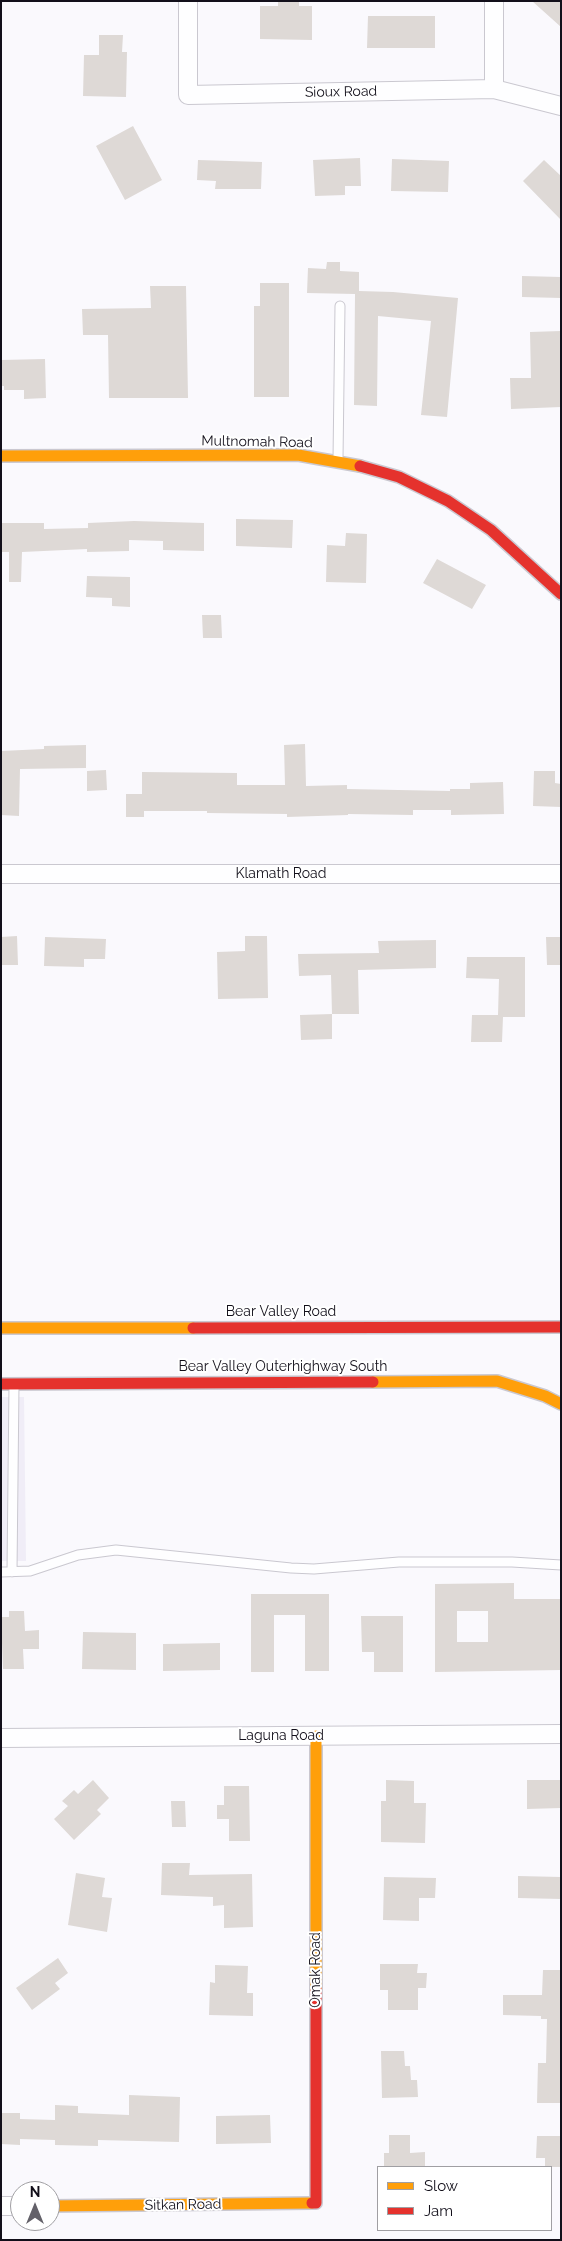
<!DOCTYPE html>
<html>
<head>
<meta charset="utf-8">
<style>
  body { margin:0 }
  #map { position:relative; width:562px; height:2241px; overflow:hidden; background:#faf9fd; font-family:Raleway,sans-serif }
  canvas { display:block }
  .frame { position:absolute; inset:0; border:2px solid #120f1a; pointer-events:none }
  .legend { position:absolute; left:377px; top:2166px; width:175px; height:65px; box-sizing:border-box; background:#fff; border:1px solid #a09fa3; margin:0; padding:6px 9px; list-style:none; font-size:15px; color:#120f1a }
  .legend li { display:flex; align-items:center; gap:10px; height:25px }
  .legend b { width:25px; border:1px solid #a09fa3 }
  .north { position:absolute; left:10px; top:2181px; width:50px; height:50px; box-sizing:border-box; background:#fff; border:1px solid #a09fa3; border-radius:50%; rotate:0deg; font-size:14px; font-weight:700; line-height:20px; text-align:center; color:#120f1a }
  .north::after { content:''; display:block; margin:auto; width:18px; height:22px; background:#636169; clip-path:polygon(50% 0,100% 100%,50% 72%,0 100%) }
</style>
</head>
<body>
<div id="map">
<canvas width="562" height="2241"></canvas>
<div class="frame"></div>
<ul class="legend">
<li><b style="height:6px;background:#ff9f0a"></b>Slow</li>
<li><b style="height:6px;background:#e5322d"></b>Jam</li>
</ul>
<div class="north">N</div>
</div>
<script>
const context = document.querySelector('canvas').getContext('2d');
context.lineJoin = 'round';
function paint(path, color) {
  context.fillStyle = color;
  context.fill(path, 'evenodd');
}
function poly(rows) {
  const path = new Path2D();
  for (const r of rows) {
    path.moveTo(r[0], r[1]);
    for (let i = 2; i < r.length; i += 2) path.lineTo(r[i], r[i + 1]);
  }
  return path;
}
function stroke(path, color, width, dash) {
  context.strokeStyle = color;
  context.lineWidth = width;
  context.lineCap = dash ? 'butt' : 'round';
  context.setLineDash(dash || []);
  context.stroke(path);
}
function write(font, color, halo, rows, align = 'center') {
  context.font = font + ' Raleway,sans-serif';
  context.lineWidth = 4;
  context.setLineDash([]);
  context.textBaseline = 'middle';
  context.strokeStyle = halo;
  context.fillStyle = color;
  for (const [text, x, y, turn = 0] of rows) {
    context.save();
    context.translate(x, y);
    context.rotate((+turn || 0) * Math.PI / 180);
    context.textAlign = isNaN(turn) ? turn : align;
    if (halo) context.strokeText(text, 0, 0);
    context.fillText(text, 0, 0);
    context.restore();
  }
}
const built = poly([
  [1,1397,24,1397,26,1561,1,1561]
]);
const building = poly([
  [278,1,299,1,299,6,312,6,312,40,260,39,260,6,278,6],
  [532,1,561,1,561,27],
  [368,16,435,16,435,48,367,48],
  [99,35,123,35,122,52,127,52,126,97,83,96,84,55,99,55],
  [133,126,162,180,125,200,96,146],
  [360,158,361,186,345,186,345,195,315,196,313,160],
  [392,159,449,161,448,192,391,191],
  [198,160,262,162,261,189,215,189,216,181,197,180],
  [544,160,561,176,561,220,523,181],
  [327,262,340,262,340,271,359,272,359,291,393,292,458,298,447,417,421,415,431,321,378,316,377,406,354,405,355,294,307,293,308,268,326,269],
  [522,276,561,277,561,298,522,297],
  [260,283,289,283,289,397,254,397,254,306,260,306],
  [150,286,186,286,188,398,109,398,108,335,83,335,82,309,151,308],
  [561,331,561,407,511,409,510,378,531,378,530,332],
  [45,359,46,398,24,399,24,390,4,390,4,386,1,386,1,360],
  [236,519,293,520,292,548,236,546],
  [134,521,204,523,204,551,163,550,163,541,129,540,129,551,87,552,87,549,22,552,21,582,9,582,9,552,1,552,1,523,44,523,44,529,88,528,88,523],
  [346,533,367,534,366,583,326,582,327,545,345,546],
  [437,559,486,585,472,609,423,583],
  [87,576,130,577,130,607,112,606,112,598,86,597],
  [202,615,221,615,222,638,203,638],
  [305,744,306,786,347,785,347,789,450,791,450,789,470,789,470,783,503,782,504,814,451,815,451,810,413,810,413,815,348,814,348,815,287,817,287,814,207,813,207,811,144,811,144,817,126,817,126,794,142,794,142,772,237,773,237,785,285,785,284,745],
  [86,745,86,768,20,769,19,816,1,815,1,751,44,749,44,746],
  [106,770,107,790,87,791,87,771],
  [534,771,555,771,555,783,561,784,561,807,533,806],
  [17,936,18,965,1,965,1,937],
  [245,936,267,936,268,998,218,999,217,952,245,951],
  [45,937,106,939,105,959,84,959,84,967,44,966],
  [546,937,561,937,561,965,547,965],
  [436,940,436,968,358,970,359,1014,332,1014,331,975,299,976,298,954,379,953,378,941],
  [467,957,525,957,525,1017,503,1017,502,1042,471,1042,472,1015,498,1015,499,979,466,978],
  [332,1014,332,1039,301,1040,300,1015],
  [514,1583,514,1599,561,1599,561,1670,435,1672,435,1584],
  [457,1611,488,1611,488,1642,457,1642],
  [251,1594,329,1594,329,1671,305,1671,305,1615,274,1615,274,1672,251,1672],
  [9,1611,24,1611,25,1631,39,1630,39,1649,23,1649,24,1669,3,1669,1,1617,9,1617],
  [361,1616,403,1616,403,1672,374,1672,374,1652,362,1652],
  [83,1632,136,1633,136,1670,82,1669],
  [220,1643,220,1670,163,1671,163,1644],
  [93,1780,109,1798,97,1810,101,1814,74,1840,54,1819,68,1806,62,1801,74,1790,78,1794],
  [386,1780,414,1781,414,1803,426,1803,425,1843,381,1842,381,1801,386,1801],
  [527,1780,561,1780,561,1808,527,1809],
  [224,1786,249,1786,250,1841,229,1841,229,1819,217,1819,217,1805,224,1805],
  [171,1801,185,1801,186,1827,172,1827],
  [162,1863,190,1863,189,1875,252,1874,253,1927,224,1928,224,1905,213,1906,213,1897,161,1895],
  [76,1873,105,1878,102,1897,112,1898,107,1932,68,1925],
  [518,1876,561,1877,561,1899,518,1898],
  [384,1877,436,1878,435,1898,419,1898,419,1921,383,1920],
  [58,1958,68,1973,55,1983,60,1989,32,2010,16,1988],
  [380,1964,418,1964,417,1973,427,1973,426,1988,418,1988,418,2010,388,2010,388,1990,380,1990],
  [215,1965,248,1966,247,1993,253,1993,253,2016,209,2015,210,1982,215,1983],
  [543,1970,561,1970,561,2103,537,2103,538,2063,546,2063,547,2019,541,2019,541,2016,503,2015,503,1995,542,1995],
  [381,2051,404,2051,405,2066,410,2066,411,2080,417,2080,418,2097,382,2098],
  [129,2095,180,2097,179,2142,98,2140,98,2146,55,2145,55,2140,20,2139,20,2145,1,2144,1,2113,20,2113,20,2119,55,2120,55,2105,78,2106,78,2113,129,2115],
  [270,2115,271,2143,216,2144,216,2116],
  [389,2135,410,2135,410,2153,425,2152,425,2167,384,2167,384,2153,389,2153],
  [537,2136,561,2136,561,2167,545,2167,545,2158,536,2158]
]);
const lane = poly([
  [338,459,340,306],
  [1,1572,30,1571,78,1555,116,1550,291,1568,314,1569,399,1562,512,1562,561,1565],
  [12,1572,14,1384]
]);
const street = poly([
  [188,1,188,95,494,89,561,106],
  [494,89,494,1],
  [1,874,561,874],
  [1,1738,561,1734],
  [1,2206,20,2206]
]);
const slow = poly([
  [1,456,298,455,360,466],
  [1,1328,193,1328],
  [373,1382,497,1381,545,1396,561,1404],
  [316,1736,316,1989],
  [50,2206,312,2203]
]);
const jam = poly([
  [360,466,399,477,448,501,491,530,561,594],
  [193,1328,561,1327],
  [1,1384,373,1382],
  [312,2203,316,2203,316,1989]
]);
const streetNames = [
  ["Sioux Road",341,92,-1],
  ["Multnomah Road",257,442,1],
  ["Klamath Road",281,874],
  ["Bear Valley Road",281,1312],
  ["Bear Valley Outerhighway South",283,1367],
  ["Laguna Road",281,1736],
  ["Omak Road",316,1970,-90],
  ["Sitkan Road",183,2205,-1]
];
paint(built, '#f0edf7');
paint(building, '#ded9d6');
stroke(lane, '#cac8d0', 11);
stroke(street, '#cac8d0', 20);
stroke(slow, '#cac8d0', 14);
stroke(jam, '#cac8d0', 14);
stroke(lane, '#fefeff', 9);
stroke(street, '#fefeff', 18);
stroke(slow, '#ff9f0a', 11);
stroke(jam, '#e5322d', 11);
write('14px', '#120f1a', '#fff', streetNames);
</script>
</body>
</html>
